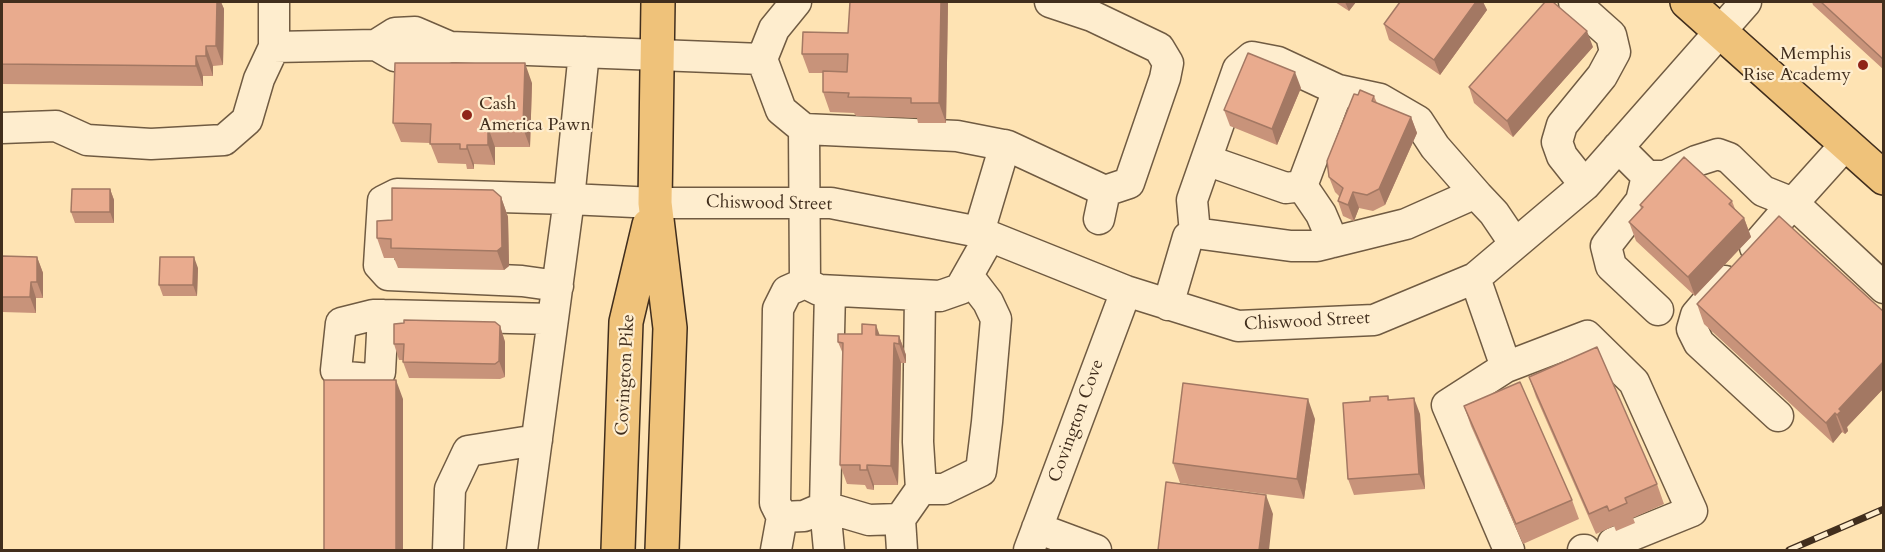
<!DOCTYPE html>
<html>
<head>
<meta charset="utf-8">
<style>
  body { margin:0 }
  #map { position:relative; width:1885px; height:552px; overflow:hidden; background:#fee3b3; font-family:Cardo,serif }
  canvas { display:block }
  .frame { position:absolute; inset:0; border:3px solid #412e1d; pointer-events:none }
</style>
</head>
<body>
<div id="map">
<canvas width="1885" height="552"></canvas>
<div class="frame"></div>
</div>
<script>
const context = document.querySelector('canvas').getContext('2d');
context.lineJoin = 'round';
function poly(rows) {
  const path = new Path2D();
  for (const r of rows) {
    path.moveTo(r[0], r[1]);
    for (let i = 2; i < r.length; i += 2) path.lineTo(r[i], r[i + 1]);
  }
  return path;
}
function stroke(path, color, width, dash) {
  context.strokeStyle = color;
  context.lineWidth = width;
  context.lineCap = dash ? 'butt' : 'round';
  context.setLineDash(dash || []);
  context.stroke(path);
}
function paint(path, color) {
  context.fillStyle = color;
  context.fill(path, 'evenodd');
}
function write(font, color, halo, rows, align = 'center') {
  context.font = font + ' Cardo,serif';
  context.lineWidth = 4.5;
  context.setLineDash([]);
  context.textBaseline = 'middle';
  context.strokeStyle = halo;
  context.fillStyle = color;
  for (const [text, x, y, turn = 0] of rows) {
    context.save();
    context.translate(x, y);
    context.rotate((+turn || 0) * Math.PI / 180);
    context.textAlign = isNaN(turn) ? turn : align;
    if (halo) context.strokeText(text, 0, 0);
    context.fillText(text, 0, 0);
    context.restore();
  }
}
const minor = poly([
  [796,2,774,29,762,59,781,110,804,129,957,136,1008,146,1105,191,1129,183,1165,78,1168,63,1159,48,1092,16,1050,2],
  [1574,2,1611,35,1615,52,1602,76,1562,125,1557,142,1562,156,1585,185],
  [376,45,395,33,415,32,450,47],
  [274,47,376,45,395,56,413,58,450,47,762,59],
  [1338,90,1380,99,1418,121,1435,147,1477,195],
  [2,128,56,126,87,140,151,144,224,140,247,120,259,79,274,47,274,2],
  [804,129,805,283,819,290,940,296,960,289,990,236],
  [1618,147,1647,176,1665,176,1696,161,1718,154,1729,158,1763,191,1793,203,1846,144],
  [1647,176,1641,201,1606,246,1611,266,1658,310],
  [1302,186,1321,214,1333,242],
  [1099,219,1105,191],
  [979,232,1005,145],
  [1195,233,1192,200,1206,160,1238,69,1252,57,1278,62,1338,90,1302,186,1286,188,1206,160],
  [1755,247,1793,203,1884,288],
  [1475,278,1506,367,1447,405,1509,550],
  [1725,281,1696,315,1692,329,1699,343,1778,416],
  [805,283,787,291,778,309,775,503,782,517,804,516,825,507,830,291],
  [558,286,522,281,388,275,379,265,383,201,397,194,569,199,584,52],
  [920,295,918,442,921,489,944,489,981,471,987,422,996,319,988,302,968,276],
  [1168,305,1188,237,1195,233,1291,246,1317,246,1406,224,1469,196,1477,195,1494,213,1515,244],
  [383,315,380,372,370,379,346,377,336,370,341,323,373,315,383,315,553,319],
  [1506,367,1587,336,1634,382,1692,511,1613,543],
  [900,519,902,550],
  [1037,528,1096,550],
  [448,550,450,489,468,451,537,440],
  [522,550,569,199,655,203,831,203,979,232,1126,291,1238,326,1374,320,1475,278,1585,185,1746,2],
  [776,550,782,517],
  [829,550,825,507,869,520,900,519,921,489],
  [1029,550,1126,291],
  [1583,550,1585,550]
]);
const major = poly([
  [658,2,655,203,670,328,662,550],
  [1687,2,1884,178],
  [618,550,626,322,649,225]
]);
const rail = poly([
  [1789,550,1884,509]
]);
const wall = poly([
  [2,2,221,2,224,9,223,65,213,66,213,76,203,76,203,86,2,84],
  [948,2,946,123,918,123,917,118,856,116,854,113,830,112,823,92,823,73,809,73,802,54,848,33],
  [1335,2,1356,2,1349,11],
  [1400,2,1483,2,1487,10,1440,75,1389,40,1384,24],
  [1812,2,1884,2,1884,70,1813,5],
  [1593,47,1513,137,1474,103,1469,87],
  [532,83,530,147,495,147,495,165,474,164,474,169,467,169,466,164,438,163,430,143,401,142,393,123],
  [1301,88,1277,145,1230,126,1224,110],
  [1358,95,1374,96,1377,103,1411,117,1417,133,1385,205,1373,211,1359,208,1354,221,1343,216,1338,201,1339,196,1335,192,1329,177],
  [110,189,114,200,114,223,75,223,71,212],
  [501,197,508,217,509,266,504,270,398,268,394,258,384,258,377,238,392,220],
  [1732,201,1735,209,1744,218,1751,237,1695,296,1636,241,1629,222,1641,209,1640,205],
  [2,256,37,257,43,273,43,298,36,298,36,313,2,312],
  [198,268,197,296,163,296,159,285],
  [1697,304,1884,312,1884,388,1847,427,1848,431,1845,434,1842,432,1833,443,1704,324],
  [500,326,505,342,505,377,500,379,409,378,403,362,403,360,399,360,394,344],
  [862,334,899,336,906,355,906,363,901,363,898,485,874,485,874,490,867,489,865,485,847,484,840,465,843,354,838,342],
  [1529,377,1657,484,1664,504,1633,518,1635,523,1616,531,1614,526,1596,534,1536,397],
  [1388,396,1389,400,1420,414,1425,489,1354,495,1348,479,1370,401],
  [1464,406,1572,500,1579,519,1523,544,1471,426],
  [1315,419,1304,499,1180,483,1173,463]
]);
const shadedWall = poly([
  [217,2,221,2,224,9,223,65,216,46],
  [941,2,948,2,946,123,939,103],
  [1345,2,1356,2,1349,11],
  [1476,2,1483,2,1487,10,1440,75,1434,60],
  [1587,31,1593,47,1513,137,1507,121],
  [206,46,213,66,213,76,206,56],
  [196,56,203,76,203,86,196,66],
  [525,63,532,83,530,147,523,128],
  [1295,72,1301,88,1277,145,1272,129],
  [1411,117,1417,133,1385,205,1379,189],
  [488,127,495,147,495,165,488,145],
  [467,145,474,164,474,169,467,149],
  [110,189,114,200,114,223,110,212],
  [1353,192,1359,208,1354,221,1348,205],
  [501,197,508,217,509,266,504,270,497,251],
  [1744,218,1751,237,1695,296,1688,277],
  [37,257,43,273,43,298,37,282],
  [194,257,198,268,197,296,193,285],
  [31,282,36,298,36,313,30,297],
  [876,325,883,344,876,335],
  [500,326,505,342,505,377,499,361],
  [899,336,906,355,906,363,899,344],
  [894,343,901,363,898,485,891,466],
  [1884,361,1884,388,1847,427,1848,431,1845,434,1837,415,1839,409],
  [396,380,403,399,403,550,396,550],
  [1414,398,1420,414,1425,489,1419,474],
  [1308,399,1315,419,1304,499,1297,479],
  [1835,413,1842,432,1833,443,1826,423],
  [867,465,874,485,874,490,867,470],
  [1266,495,1273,514,1269,550,1259,550]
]);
const building = poly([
  [2,2,217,2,216,46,206,46,206,56,196,56,196,66,2,64,2,2],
  [850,2,941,2,939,103,911,103,911,98,848,97,849,93,823,92,823,71,847,72,848,54,802,54,803,32,848,33,850,2],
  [1400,2,1476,2,1434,60,1384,24,1400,2],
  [1545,2,1553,2,1587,31,1507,121,1469,87,1545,2],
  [1821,2,1884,2,1884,60,1821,2],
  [1248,53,1295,72,1272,129,1224,110,1248,53],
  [395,63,525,63,523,128,488,127,488,145,467,145,467,149,460,149,460,144,430,144,431,124,393,123,395,63],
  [1360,90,1374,96,1372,101,1411,117,1379,189,1367,195,1353,192,1348,205,1338,201,1343,188,1329,177,1327,161,1354,94,1358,95,1360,90],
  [1684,157,1732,201,1729,204,1744,218,1688,277,1629,222,1643,207,1640,205,1684,157],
  [392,188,493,190,501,197,502,247,497,251,391,248,391,239,377,238,377,221,392,220,392,188],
  [72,189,110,189,110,212,71,212,72,189],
  [1779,216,1884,312,1884,361,1839,409,1841,411,1837,415,1835,413,1826,423,1697,304,1779,216],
  [2,256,37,257,37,282,31,282,30,297,2,297,2,256],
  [160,257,194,257,193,285,159,285,160,257],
  [404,320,495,322,500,326,499,361,495,364,403,362,404,344,394,344,394,324,404,323,404,320],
  [862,324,876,325,876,335,899,336,899,344,894,343,891,466,867,465,867,470,860,470,860,465,840,465,843,343,838,342,838,334,862,334,862,324],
  [1597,347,1657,484,1625,498,1627,503,1609,511,1607,506,1589,514,1529,377,1597,347],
  [324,380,396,380,396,550,324,550,324,380],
  [1520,382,1572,500,1516,524,1464,406,1520,382],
  [1183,383,1308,399,1297,479,1173,463,1183,383],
  [1388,396,1388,400,1414,398,1419,474,1348,479,1343,403,1370,401,1370,397,1388,396],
  [1166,482,1266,495,1259,550,1158,550,1166,482]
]);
const markers = [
  [1863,65,6,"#8f2418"],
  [467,115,6,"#8f2418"]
];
const poiNames = [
  ["Memphis",1851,55],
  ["Rise Academy",1851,76],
  ["Cash",479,105,"left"],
  ["America Pawn",479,126,"left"]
];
const streetNames = [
  ["Chiswood Street",769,204,1],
  ["Chiswood Street",1307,322,-3],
  ["Covington Pike",626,375,-87],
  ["Covington Cove",1077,421,-70]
];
stroke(minor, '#705b42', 33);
stroke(major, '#412e1d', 36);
stroke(minor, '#feedce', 30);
stroke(major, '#efc27a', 33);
stroke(rail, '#412e1d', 7);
stroke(rail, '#feedce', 4.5, [14]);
paint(wall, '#c8937a');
paint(shadedWall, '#a37863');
paint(building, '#e9ab8e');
stroke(building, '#a37863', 1.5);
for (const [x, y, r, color] of markers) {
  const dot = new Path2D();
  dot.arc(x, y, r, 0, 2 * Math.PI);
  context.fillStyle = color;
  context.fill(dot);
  stroke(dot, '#feedce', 2);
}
write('18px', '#412e1d', '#feedce', poiNames, 'right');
write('18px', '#412e1d', '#feedce', streetNames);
</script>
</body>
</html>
